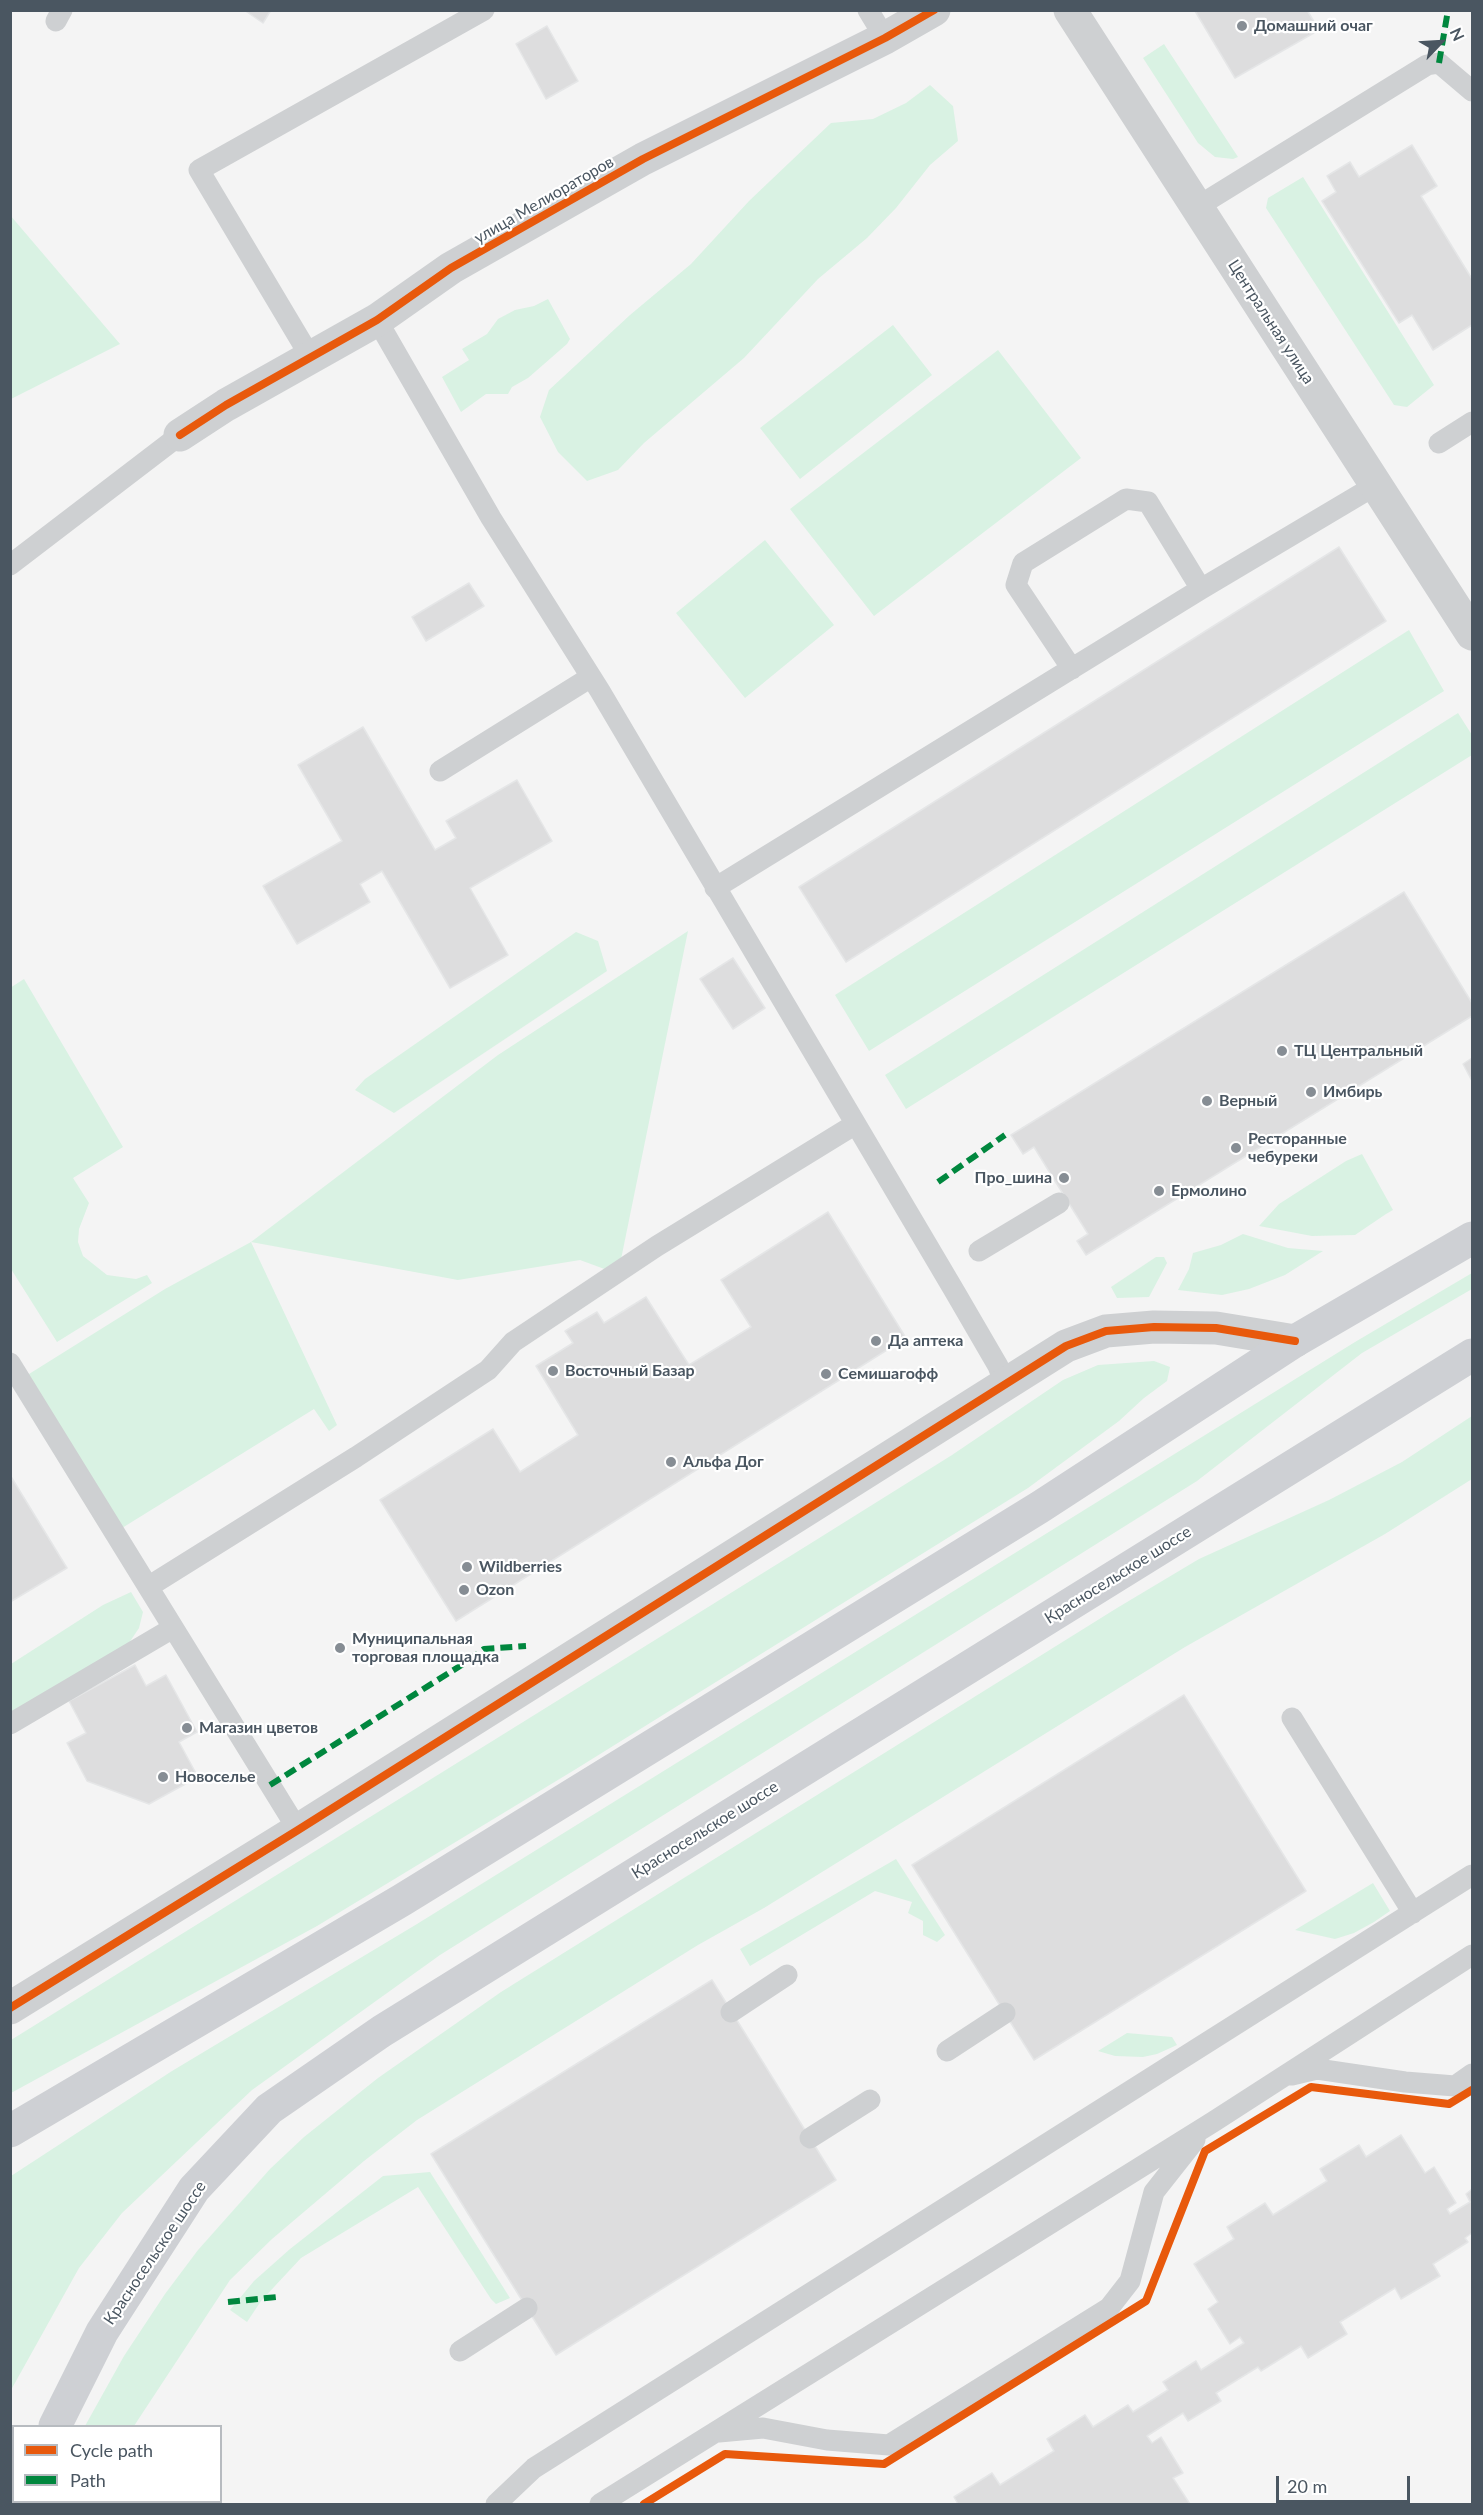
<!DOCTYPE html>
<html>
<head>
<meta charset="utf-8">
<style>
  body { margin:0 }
  #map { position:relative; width:1483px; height:2515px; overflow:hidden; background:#f4f4f4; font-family:Lato,sans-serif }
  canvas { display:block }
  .frame { position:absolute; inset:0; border:12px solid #4a5661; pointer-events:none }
  .legend { position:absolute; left:12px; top:2425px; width:210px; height:78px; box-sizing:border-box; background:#fff; border:2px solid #b7bbc0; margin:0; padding:8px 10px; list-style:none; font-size:18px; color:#4a5661 }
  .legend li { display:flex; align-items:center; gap:12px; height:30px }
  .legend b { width:30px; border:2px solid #b7bbc0 }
  .north { position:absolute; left:1411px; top:12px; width:60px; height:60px; -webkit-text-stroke:4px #fff; paint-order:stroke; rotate:65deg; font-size:16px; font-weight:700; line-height:24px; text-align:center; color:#4a5661 }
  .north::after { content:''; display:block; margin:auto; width:21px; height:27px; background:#4a5661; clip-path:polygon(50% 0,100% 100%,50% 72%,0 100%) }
  .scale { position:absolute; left:1276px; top:2476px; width:134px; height:27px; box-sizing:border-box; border:3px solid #4a5661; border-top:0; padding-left:8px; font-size:18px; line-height:21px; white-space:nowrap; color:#4a5661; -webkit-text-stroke:4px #fff; paint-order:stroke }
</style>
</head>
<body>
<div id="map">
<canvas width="1483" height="2515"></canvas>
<div class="frame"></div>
<ul class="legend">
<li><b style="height:8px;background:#e8590c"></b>Cycle path</li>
<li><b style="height:8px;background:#00873e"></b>Path</li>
</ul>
<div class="north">N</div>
<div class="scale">20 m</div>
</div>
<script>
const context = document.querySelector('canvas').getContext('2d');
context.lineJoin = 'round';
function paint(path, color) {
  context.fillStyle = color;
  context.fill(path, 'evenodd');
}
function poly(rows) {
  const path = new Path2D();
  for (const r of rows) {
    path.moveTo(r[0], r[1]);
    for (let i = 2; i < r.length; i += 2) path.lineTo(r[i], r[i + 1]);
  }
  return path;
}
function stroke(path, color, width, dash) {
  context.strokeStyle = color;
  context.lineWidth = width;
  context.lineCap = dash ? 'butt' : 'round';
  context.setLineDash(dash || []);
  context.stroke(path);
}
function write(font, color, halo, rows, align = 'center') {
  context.font = font + ' Lato,sans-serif';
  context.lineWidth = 4.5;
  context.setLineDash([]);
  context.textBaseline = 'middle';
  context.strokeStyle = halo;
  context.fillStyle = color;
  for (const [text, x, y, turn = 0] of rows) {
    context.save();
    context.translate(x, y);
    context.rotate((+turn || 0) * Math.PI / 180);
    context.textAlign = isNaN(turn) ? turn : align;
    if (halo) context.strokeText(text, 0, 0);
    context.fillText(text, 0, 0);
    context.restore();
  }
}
const green = poly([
  [1164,44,1238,157,1233,159,1215,157,1198,143,1143,58],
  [930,85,953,106,958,141,930,165,896,208,867,238,818,279,744,358,644,443,618,470,587,481,558,452,540,417,549,390,630,315,691,264,749,201,831,123,873,119,906,103],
  [1303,177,1434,385,1407,407,1394,405,1266,208,1268,198],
  [10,215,120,344,11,399,10,399],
  [548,299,570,339,567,344,528,378,512,387,508,394,486,394,461,412,442,377,469,360,462,349,487,334,498,319,515,310,534,306],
  [893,325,932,375,800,479,760,428],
  [998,350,1081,458,874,616,790,509],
  [765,540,834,625,745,698,676,613],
  [1409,630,1444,691,869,1051,835,995],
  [1458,713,1472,735,1472,755,906,1109,885,1075],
  [688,931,618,1274,580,1260,458,1280,251,1242,337,1425,329,1431,314,1409,114,1533,21,1379,165,1289,251,1242,498,1055],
  [576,932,598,941,607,971,394,1113,355,1090,365,1079],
  [24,979,123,1147,73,1178,89,1203,79,1229,78,1242,83,1256,107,1275,136,1279,147,1275,152,1283,57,1342,11,1269,10,988],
  [1362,1154,1393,1210,1386,1214,1355,1235,1312,1236,1259,1226,1279,1204,1346,1161],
  [1243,1234,1288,1248,1323,1251,1285,1275,1249,1289,1222,1295,1178,1290,1189,1269,1193,1253,1221,1245],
  [1156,1257,1164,1257,1167,1263,1149,1297,1117,1298,1111,1287],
  [1472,1273,1472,1289,1362,1353,1197,1481,440,1955,252,2090,122,2213,79,2268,11,2390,11,2176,172,2071,417,1924,1355,1342],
  [1154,1361,1170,1367,1167,1381,1144,1398,1119,1421,1028,1488,576,1769,317,1926,11,2093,11,2040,808,1545,952,1455,1063,1380,1098,1365],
  [1472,1416,1472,1479,1385,1534,1185,1647,764,1908,698,1945,417,2120,364,2161,272,2239,230,2280,134,2426,85,2426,124,2356,165,2294,198,2250,270,2169,304,2137,378,2078,501,1992,1117,1608,1199,1559,1329,1500,1402,1462],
  [131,1592,143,1612,139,1628,129,1643,11,1713,11,1664,103,1605],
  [896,1859,945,1935,937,1942,923,1935,923,1921,908,1913,912,1902,875,1891,750,1966,740,1949],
  [1373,1883,1390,1911,1374,1922,1354,1933,1335,1939,1295,1930],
  [1127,2033,1172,2037,1177,2045,1157,2054,1143,2057,1115,2056,1098,2051],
  [430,2172,510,2298,496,2304,491,2299,418,2187,301,2258,261,2301,247,2322,230,2310,254,2281,290,2249,383,2176]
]);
const building = poly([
  [244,10,271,10,263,23,244,10],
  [1307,10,1319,30,1235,78,1195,11,1307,10],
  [547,26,578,81,546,99,516,44,547,26],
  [1412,145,1437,186,1421,196,1472,279,1472,325,1433,350,1412,315,1399,323,1322,201,1336,192,1327,176,1350,162,1359,177,1412,145],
  [1339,547,1386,621,846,962,799,887,1339,547],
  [469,583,484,606,426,641,412,617,469,583],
  [363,727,435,850,456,838,446,821,517,780,552,841,470,888,508,955,450,988,382,871,360,884,370,902,297,944,263,886,342,841,298,765,363,727],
  [1404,892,1472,1003,1472,1016,1086,1255,1077,1241,1088,1234,1050,1173,1034,1147,1023,1154,1011,1135,1404,892],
  [733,958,765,1008,733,1029,700,979,733,958],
  [1472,1058,1472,1081,1463,1064,1472,1058],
  [828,1212,906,1338,456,1621,380,1500,493,1429,520,1472,578,1435,536,1366,573,1343,565,1331,597,1312,604,1323,646,1297,689,1365,751,1327,721,1280,828,1212],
  [10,1475,67,1568,10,1602,10,1475],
  [135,1665,146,1686,166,1675,197,1732,179,1742,198,1777,149,1804,87,1781,67,1743,86,1733,69,1701,135,1665],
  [1184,1695,1306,1891,1034,2060,912,1865,1184,1695],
  [712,1980,836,2180,556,2355,431,2154,712,1980],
  [1401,2135,1425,2173,1434,2167,1456,2203,1447,2209,1450,2214,1470,2202,1466,2194,1472,2189,1472,2233,1465,2238,1468,2242,1433,2264,1440,2276,1401,2299,1395,2288,1340,2322,1347,2334,1308,2358,1301,2346,1261,2371,1258,2367,1216,2393,1221,2401,1188,2421,1183,2413,1147,2436,1152,2443,1161,2437,1183,2473,1173,2478,1190,2504,958,2504,954,2497,992,2473,1000,2485,1054,2451,1047,2439,1085,2415,1093,2427,1128,2405,1133,2412,1168,2390,1163,2382,1196,2361,1201,2370,1244,2343,1240,2337,1230,2344,1208,2309,1218,2302,1194,2264,1234,2239,1227,2227,1265,2203,1273,2215,1327,2181,1320,2169,1359,2145,1366,2157,1401,2135]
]);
const service = poly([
  [868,10,885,38],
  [56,21,62,10],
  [1197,207,1427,65,1439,63,1472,91],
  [377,320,491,518,600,691,955,1292,998,1366,1003,1379,1002,1387],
  [311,358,199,170,484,10],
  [1439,443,1472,422],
  [10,565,180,435],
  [1072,669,1016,585,1023,563,1126,499,1148,502,1201,589],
  [440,771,591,677],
  [715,888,1201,589,1376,485],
  [979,1251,1059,1203],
  [10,1363,298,1830],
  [148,1587,356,1457,488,1370,513,1342,657,1246,854,1125],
  [1292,1718,1413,1913],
  [10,1724,173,1628],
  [731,2012,787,1975],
  [947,2051,1005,2013],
  [1292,2075,1317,2069,1405,2082,1455,2086,1472,2074],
  [810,2138,870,2100],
  [460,2351,527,2308],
  [719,2432,763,2428,827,2440,889,2445,1109,2308,1130,2281,1154,2192,1195,2140],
  [10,2478,14,2475],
  [496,2504,534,2468,1472,1875],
  [600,2504,1213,2122,1472,1955]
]);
const minor = poly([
  [1070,10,1472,634],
  [180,435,226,405,377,320,451,268,643,159,885,38,934,10],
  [10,2008,298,1830,1066,1346,1106,1331,1154,1327,1216,1328,1295,1341]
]);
const secondary = poly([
  [10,2131,402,1900,1040,1507,1295,1341,1472,1238],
  [55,2426,102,2332,194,2189,269,2109,382,2031,1472,1355],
  [12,2504,14,2501]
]);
const quiet = poly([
  [1439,63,1448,10],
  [938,1182,1005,1135],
  [270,1785,468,1661,484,1649,526,1646],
  [228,2302,277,2297]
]);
const cycleway = poly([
  [180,435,226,405,377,320,451,268,643,159,885,38,934,10],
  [10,2008,298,1830,1066,1346,1106,1331,1154,1327,1216,1328,1295,1341],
  [644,2504,725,2454,884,2464,1146,2301,1205,2151,1311,2087,1449,2104,1472,2090]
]);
const markers = [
  [1242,26,6,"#868d94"],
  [1282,1051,6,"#868d94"],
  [1311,1092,6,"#868d94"],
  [1207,1101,6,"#868d94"],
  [1236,1148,6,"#868d94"],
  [1064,1178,6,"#868d94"],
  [1159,1191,6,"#868d94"],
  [876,1341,6,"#868d94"],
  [553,1371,6,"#868d94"],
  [826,1374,6,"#868d94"],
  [671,1462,6,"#868d94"],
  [467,1567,6,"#868d94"],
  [464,1590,6,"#868d94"],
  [340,1648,6,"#868d94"],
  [187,1728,6,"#868d94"],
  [163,1777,6,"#868d94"]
];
const poiNames = [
  ["Домашний очаг",1254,26],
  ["ТЦ Центральный",1294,1051],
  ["Имбирь",1323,1092],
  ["Верный",1219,1101],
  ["Ресторанные",1248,1139],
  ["чебуреки",1248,1157],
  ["Про_шина",1052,1178,"right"],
  ["Ермолино",1171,1191],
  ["Да аптека",888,1341],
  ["Восточный Базар",565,1371],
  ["Семишагофф",838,1374],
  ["Альфа Дог",683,1462],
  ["Wildberries",479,1567],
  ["Ozon",476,1590],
  ["Муниципальная",352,1639],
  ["торговая площадка",352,1657],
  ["Магазин цветов",199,1728],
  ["Новоселье",175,1777]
];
const streetNames = [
  ["улица Мелиораторов",544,200,-30],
  ["Центральная улица",1271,322,57],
  ["Красносельское шоссе",1118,1575,-32],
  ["Красносельское шоссе",705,1830,-32],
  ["Красносельское шоссе",155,2253,-56]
];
paint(green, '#d9f2e3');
paint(building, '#ddddde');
stroke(building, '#e5e6e7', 1.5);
stroke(service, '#ced0d2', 21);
stroke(minor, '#ced0d2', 33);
stroke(secondary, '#ced0d4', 33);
stroke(quiet, '#00873e', 6, [12, 6]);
stroke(cycleway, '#e8590c', 8);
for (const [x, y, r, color] of markers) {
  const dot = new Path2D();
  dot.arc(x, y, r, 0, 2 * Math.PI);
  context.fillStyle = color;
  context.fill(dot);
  stroke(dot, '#fff', 2);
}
write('bold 16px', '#4a5661', '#fff', poiNames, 'left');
write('16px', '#4a5661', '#fff', streetNames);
</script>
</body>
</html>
